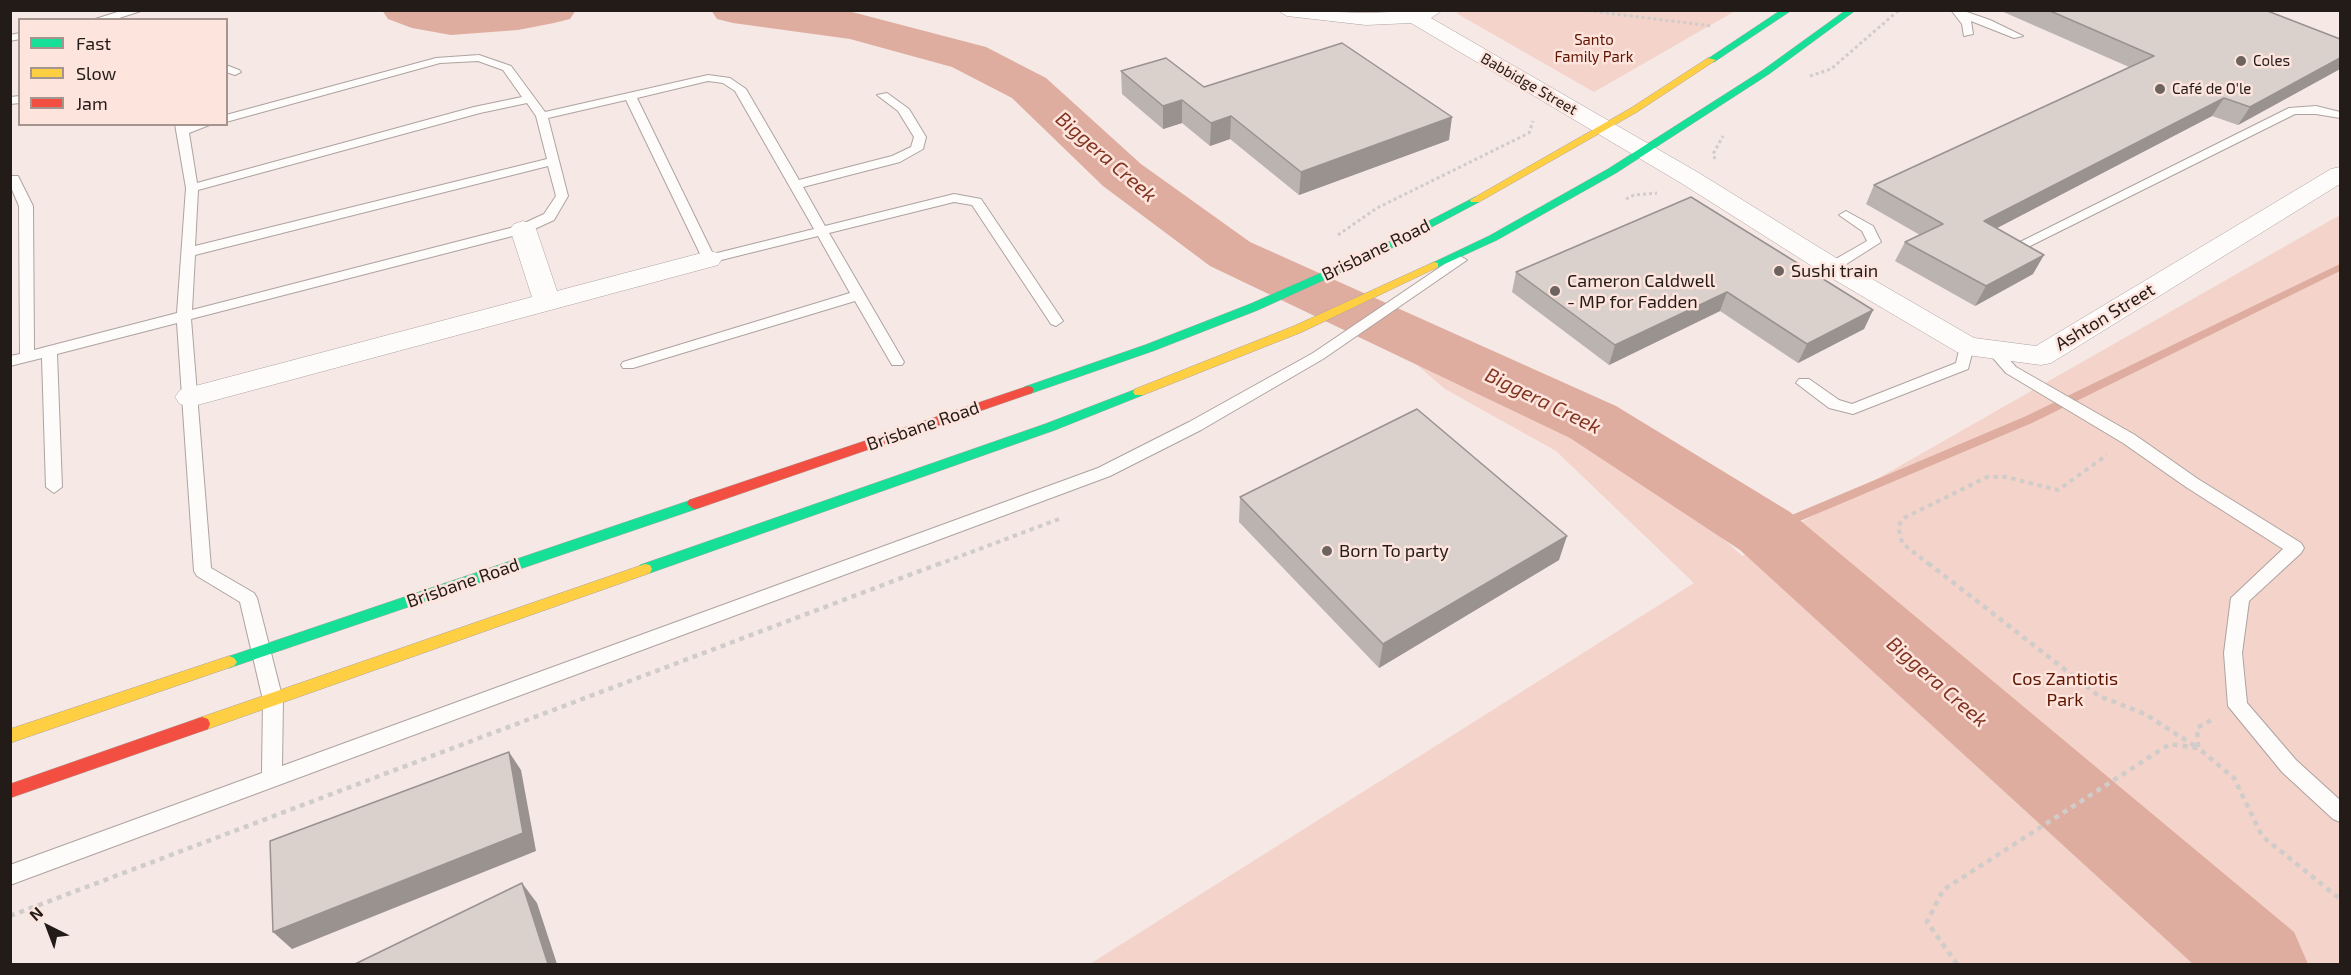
<!DOCTYPE html>
<html>
<head>
<meta charset="utf-8">
<style>
  body { margin:0 }
  #map { position:relative; width:2351px; height:975px; overflow:hidden; background:#f6e8e4; font-family:"Exo 2",sans-serif }
  canvas { display:block }
  .frame { position:absolute; inset:0; border:12px solid #231b18; pointer-events:none }
  .legend { position:absolute; left:18px; top:18px; width:210px; height:108px; box-sizing:border-box; background:#fde4dd; border:2px solid #a6948e; margin:0; padding:8px 10px; list-style:none; font-size:18px; color:#231b18 }
  .legend li { display:flex; align-items:center; gap:12px; height:30px }
  .legend b { width:30px; border:2px solid #a6948e }
  .north { position:absolute; left:18px; top:897px; width:60px; height:60px; -webkit-text-stroke:4px #fde4dd; paint-order:stroke; rotate:318deg; font-size:16px; font-weight:700; line-height:24px; text-align:center; color:#231b18 }
  .north::after { content:''; display:block; margin:auto; width:21px; height:27px; background:#231b18; clip-path:polygon(50% 0,100% 100%,50% 72%,0 100%) }
</style>
</head>
<body>
<div id="map">
<canvas width="2351" height="975"></canvas>
<div class="frame"></div>
<ul class="legend">
<li><b style="height:8px;background:#16e098"></b>Fast</li>
<li><b style="height:8px;background:#ffcf43"></b>Slow</li>
<li><b style="height:8px;background:#f24e42"></b>Jam</li>
</ul>
<div class="north">N</div>
</div>
<script>
const context = document.querySelector('canvas').getContext('2d');
context.lineJoin = 'round';
function paint(path, color) {
  context.fillStyle = color;
  context.fill(path, 'evenodd');
}
function poly(rows) {
  const path = new Path2D();
  for (const r of rows) {
    path.moveTo(r[0], r[1]);
    for (let i = 2; i < r.length; i += 2) path.lineTo(r[i], r[i + 1]);
  }
  return path;
}
function stroke(path, color, width, dash) {
  context.strokeStyle = color;
  context.lineWidth = width;
  context.lineCap = dash ? 'butt' : 'round';
  context.setLineDash(dash || []);
  context.stroke(path);
}
function write(font, color, halo, rows, align = 'center') {
  context.font = font + ' "Exo 2",sans-serif';
  context.lineWidth = 5;
  context.setLineDash([]);
  context.textBaseline = 'middle';
  context.strokeStyle = halo;
  context.fillStyle = color;
  for (const [text, x, y, turn = 0] of rows) {
    context.save();
    context.translate(x, y);
    context.rotate((+turn || 0) * Math.PI / 180);
    context.textAlign = isNaN(turn) ? turn : align;
    if (halo) context.strokeText(text, 0, 0);
    context.fillText(text, 0, 0);
    context.restore();
  }
}
const green = poly([
  [1464,10,1735,10,1735,11,1594,92,1456,13],
  [2340,215,2340,964,1090,964,1694,583,1556,451,1445,389,1417,365,1538,409,1712,528,1742,556]
]);
const stream = poly([
  [2340,264,2340,271,2032,423,1769,534,1761,534,1759,531,1761,528,2024,417,2340,264],
  [2225,925,2231,928,2251,964,2234,964,2217,933,2219,928,2225,925]
]);
const river = poly([
  [382,10,576,10,570,19,554,23,518,30,451,35,412,28,388,19,382,10],
  [711,10,852,12,986,47,1046,78,1141,164,1250,242,1616,406,1790,512,2294,932,2308,964,2193,964,1740,550,1570,438,1210,266,1103,186,1012,98,952,67,850,39,733,23,717,19,711,10]
]);
const pathFar2 = poly([
  [1582,10,1712,26],
  [1810,76,1831,69,1899,10],
  [1715,159,1713,154,1723,136],
  [1626,199,1634,195,1657,193],
  [1338,235,1377,208,1529,133,1533,121]
]);
const pathFar1 = poly([
  [937,565,1059,519],
  [1930,565,1902,543,1898,526,1904,518,1987,477,2006,477,2058,490,2107,455]
]);
const path = poly([
  [1928,563,2099,696,2145,714,2198,748],
  [2198,747,2197,728,2213,719],
  [10,916,941,563],
  [1957,964,1927,922,1943,890,2170,744,2198,748,2234,778,2262,836,2340,899]
]);
const lane = poly([
  [124,10,144,10,113,20,92,20,124,10],
  [1951,10,1961,10,1990,20,2023,36,2014,38,1971,21,1973,34,1964,36,1962,24,1951,10],
  [20,33,20,39,10,41,10,35,20,33],
  [479,55,511,66,545,112,708,75,730,78,746,89,799,180,892,156,911,147,914,137,898,111,877,95,887,93,909,109,926,137,923,149,900,162,803,187,825,226,954,194,981,199,1063,321,1056,326,1051,324,972,205,954,202,829,233,904,362,902,365,892,365,855,301,633,368,623,368,621,365,623,362,850,293,818,236,709,263,704,262,626,100,548,118,568,196,554,220,528,232,191,319,211,568,254,593,257,598,283,700,282,766,1098,468,1189,422,1313,353,1455,257,1460,256,1467,260,1323,359,1201,430,1110,476,10,885,10,865,262,773,263,700,240,602,197,576,194,571,177,323,57,354,62,487,54,493,46,487,42,358,10,366,10,356,20,354,19,206,10,185,10,176,18,176,33,206,34,350,177,313,186,188,175,124,212,124,189,133,197,183,474,107,522,97,503,70,478,61,440,63,226,122,226,115,436,58,479,55],
  [708,81,723,83,735,91,814,229,713,254,637,98,708,81],
  [527,103,536,116,547,159,195,246,198,190,480,113,527,103],
  [548,166,556,196,544,214,518,226,192,310,195,255,548,166],
  [226,65,239,70,241,72,235,75,226,72,226,65],
  [20,96,20,103,10,104,10,97,20,96],
  [2316,106,2340,112,2340,118,2316,114,2295,114,2018,252,2013,253,2006,249,2289,108,2316,106],
  [1846,211,1873,226,1881,242,1837,270,1827,270,1827,264,1867,241,1862,231,1839,215,1846,211],
  [1967,341,1974,346,1968,369,1853,414,1829,408,1796,383,1799,379,1809,379,1839,400,1852,404,1956,363,1960,346,1967,341],
  [1993,345,1998,347,2016,367,2135,435,2198,479,2301,543,2304,548,2301,553,2249,601,2242,653,2247,703,2296,760,2340,800,2340,822,2333,819,2282,772,2228,706,2224,653,2231,598,2283,549,2186,487,2123,443,2006,373,1986,350,1993,345]
]);
const street = poly([
  [1277,10,1366,13,1443,10,1431,18,1699,173,1841,261,1974,338,2036,346,2331,169,2340,167,2340,184,2051,363,2041,365,1967,355,1957,352,1823,273,1681,183,1411,23,1366,25,1287,16,1277,10],
  [523,221,532,224,536,229,557,291,709,251,718,253,722,259,718,265,190,407,180,404,175,397,180,390,532,297,510,229,514,224,523,221]
]);
const fast = poly([
  [1781,10,1792,10,1714,62,1706,60,1781,10],
  [1846,10,1856,10,1769,74,1616,173,1497,240,1438,267,1434,268,1428,265,1489,236,1608,169,1763,70,1846,10],
  [1475,197,1480,200,1479,202,1379,255,1258,310,1153,351,1032,393,1028,394,1022,390,1024,387,1145,345,1250,304,1371,251,1475,197],
  [1139,388,1143,389,1145,392,1143,395,1055,430,650,573,645,574,640,573,638,569,640,565,1045,424,1139,388],
  [694,499,701,504,699,508,229,668,224,666,221,662,224,658,694,499]
]);
const slow = poly([
  [1708,58,1716,60,1637,112,1479,202,1471,202,1470,200,1631,108,1708,58],
  [1434,262,1438,263,1438,267,1302,332,1143,395,1135,395,1133,392,1135,389,1294,326,1434,262],
  [645,564,650,565,652,569,650,573,202,731,196,729,194,724,196,719,645,564],
  [229,656,234,658,237,662,234,666,10,743,10,729,229,656]
]);
const jam = poly([
  [1028,386,1032,387,1034,390,1032,393,699,508,694,509,687,504,689,500,1028,386],
  [202,717,208,719,210,724,208,729,10,798,10,784,202,717]
]);
const wall = poly([
  [1999,10,2265,10,2340,39,2340,69,2238,125,2212,116,1997,228,2033,274,1975,306,1895,261,1905,242,1920,235,1866,204,1874,185,2129,67],
  [1121,71,1204,87,1449,140,1299,195,1230,139,1210,146,1182,123,1163,129,1122,94],
  [1691,197,1873,310,1864,329,1798,363,1720,311,1609,365,1512,292,1516,272],
  [1240,497,1559,560,1379,668,1239,522]
]);
const shadedWall = poly([
  [2340,58,2340,69,2238,125,2250,107],
  [2224,98,2212,116,1974,240,1984,221],
  [1182,100,1182,123,1163,129,1163,106],
  [1231,116,1230,139,1210,146,1211,123],
  [1452,117,1449,140,1299,195,1301,172],
  [2044,255,2033,274,1975,306,1986,286],
  [1727,292,1720,311,1609,365,1615,345],
  [1873,310,1864,329,1798,363,1807,344],
  [1567,536,1559,560,1379,668,1383,644],
  [509,752,521,770,536,851,292,949,273,932],
  [522,883,537,903,557,964,548,964]
]);
const building = poly([
  [2048,10,2265,10,2340,39,2340,58,2250,107,2224,98,1984,221,2044,255,1986,286,1905,242,1943,224,1874,185,2154,56,2048,10],
  [1342,43,1452,117,1301,172,1231,116,1211,123,1182,100,1163,106,1121,71,1166,58,1204,87,1342,43],
  [1691,197,1873,310,1807,344,1727,292,1615,345,1516,272,1691,197],
  [1417,409,1567,536,1383,644,1240,497,1417,409],
  [509,752,523,833,273,932,270,841,509,752],
  [522,883,548,964,355,964,522,883]
]);
const markers = [
  [2241,61,6,"#6d635f"],
  [2160,89,6,"#6d635f"],
  [1779,271,6,"#6d635f"],
  [1555,291,6,"#6d635f"],
  [1327,551,6,"#6d635f"]
];
const farParknames = [
  ["Santo",1594,40],
  ["Family Park",1594,57]
];
const farPoinames = [
  ["Coles",2253,61],
  ["Café de O'le",2172,89]
];
const farStreetnames = [
  ["Babbidge Street",1529,84,30]
];
const streetNames = [
  ["Brisbane Road",1376,250,-26],
  ["Ashton Street",2105,317,-31],
  ["Brisbane Road",923,426,-19],
  ["Brisbane Road",463,583,-19]
];
const poiNames = [
  ["Sushi train",1791,271],
  ["Cameron Caldwell",1567,281],
  ["- MP for Fadden",1567,302],
  ["Born To party",1339,551]
];
const parkNames = [
  ["Cos Zantiotis",2065,679],
  ["Park",2065,700]
];
const waterNames = [
  ["Biggera Creek",1106,157,41],
  ["Biggera Creek",1543,401,26],
  ["Biggera Creek",1937,682,41]
];
paint(green, '#f3d3ca');
paint(stream, '#deada0');
paint(river, '#deada0');
stroke(lane, '#ada3a0', 2);
stroke(street, '#ada3a0', 1);
stroke(fast, '#ada3a0', 1);
stroke(slow, '#ada3a0', 1);
stroke(jam, '#ada3a0', 1);
stroke(pathFar2, '#d0ccca', 3, [3, 3]);
stroke(pathFar1, '#d0ccca', 4, [4.5, 4.5]);
stroke(path, '#d0ccca', 4.5, [5, 5]);
paint(lane, '#fefcfb');
paint(street, '#fefcfb');
paint(fast, '#16e098');
paint(slow, '#ffcf43');
paint(jam, '#f24e42');
paint(wall, '#bbb3af');
paint(shadedWall, '#99928f');
paint(building, '#dad0cc');
stroke(building, '#99928f', 1.5);
for (const [x, y, r, color] of markers) {
  const dot = new Path2D();
  dot.arc(x, y, r, 0, 2 * Math.PI);
  context.fillStyle = color;
  context.fill(dot);
  stroke(dot, '#fde4dd', 2);
}
write('15px', '#5f1400', '#fde4dd', farParknames);
write('15px', '#231b18', '#fde4dd', farPoinames, 'left');
write('15px', '#231b18', '#fde4dd', farStreetnames);
write('18px', '#231b18', '#fde4dd', streetNames);
write('18px', '#231b18', '#fde4dd', poiNames, 'left');
write('18px', '#5f1400', '#fde4dd', parkNames);
write('italic 20px', '#813420', '#fde4dd', waterNames);
</script>
</body>
</html>
